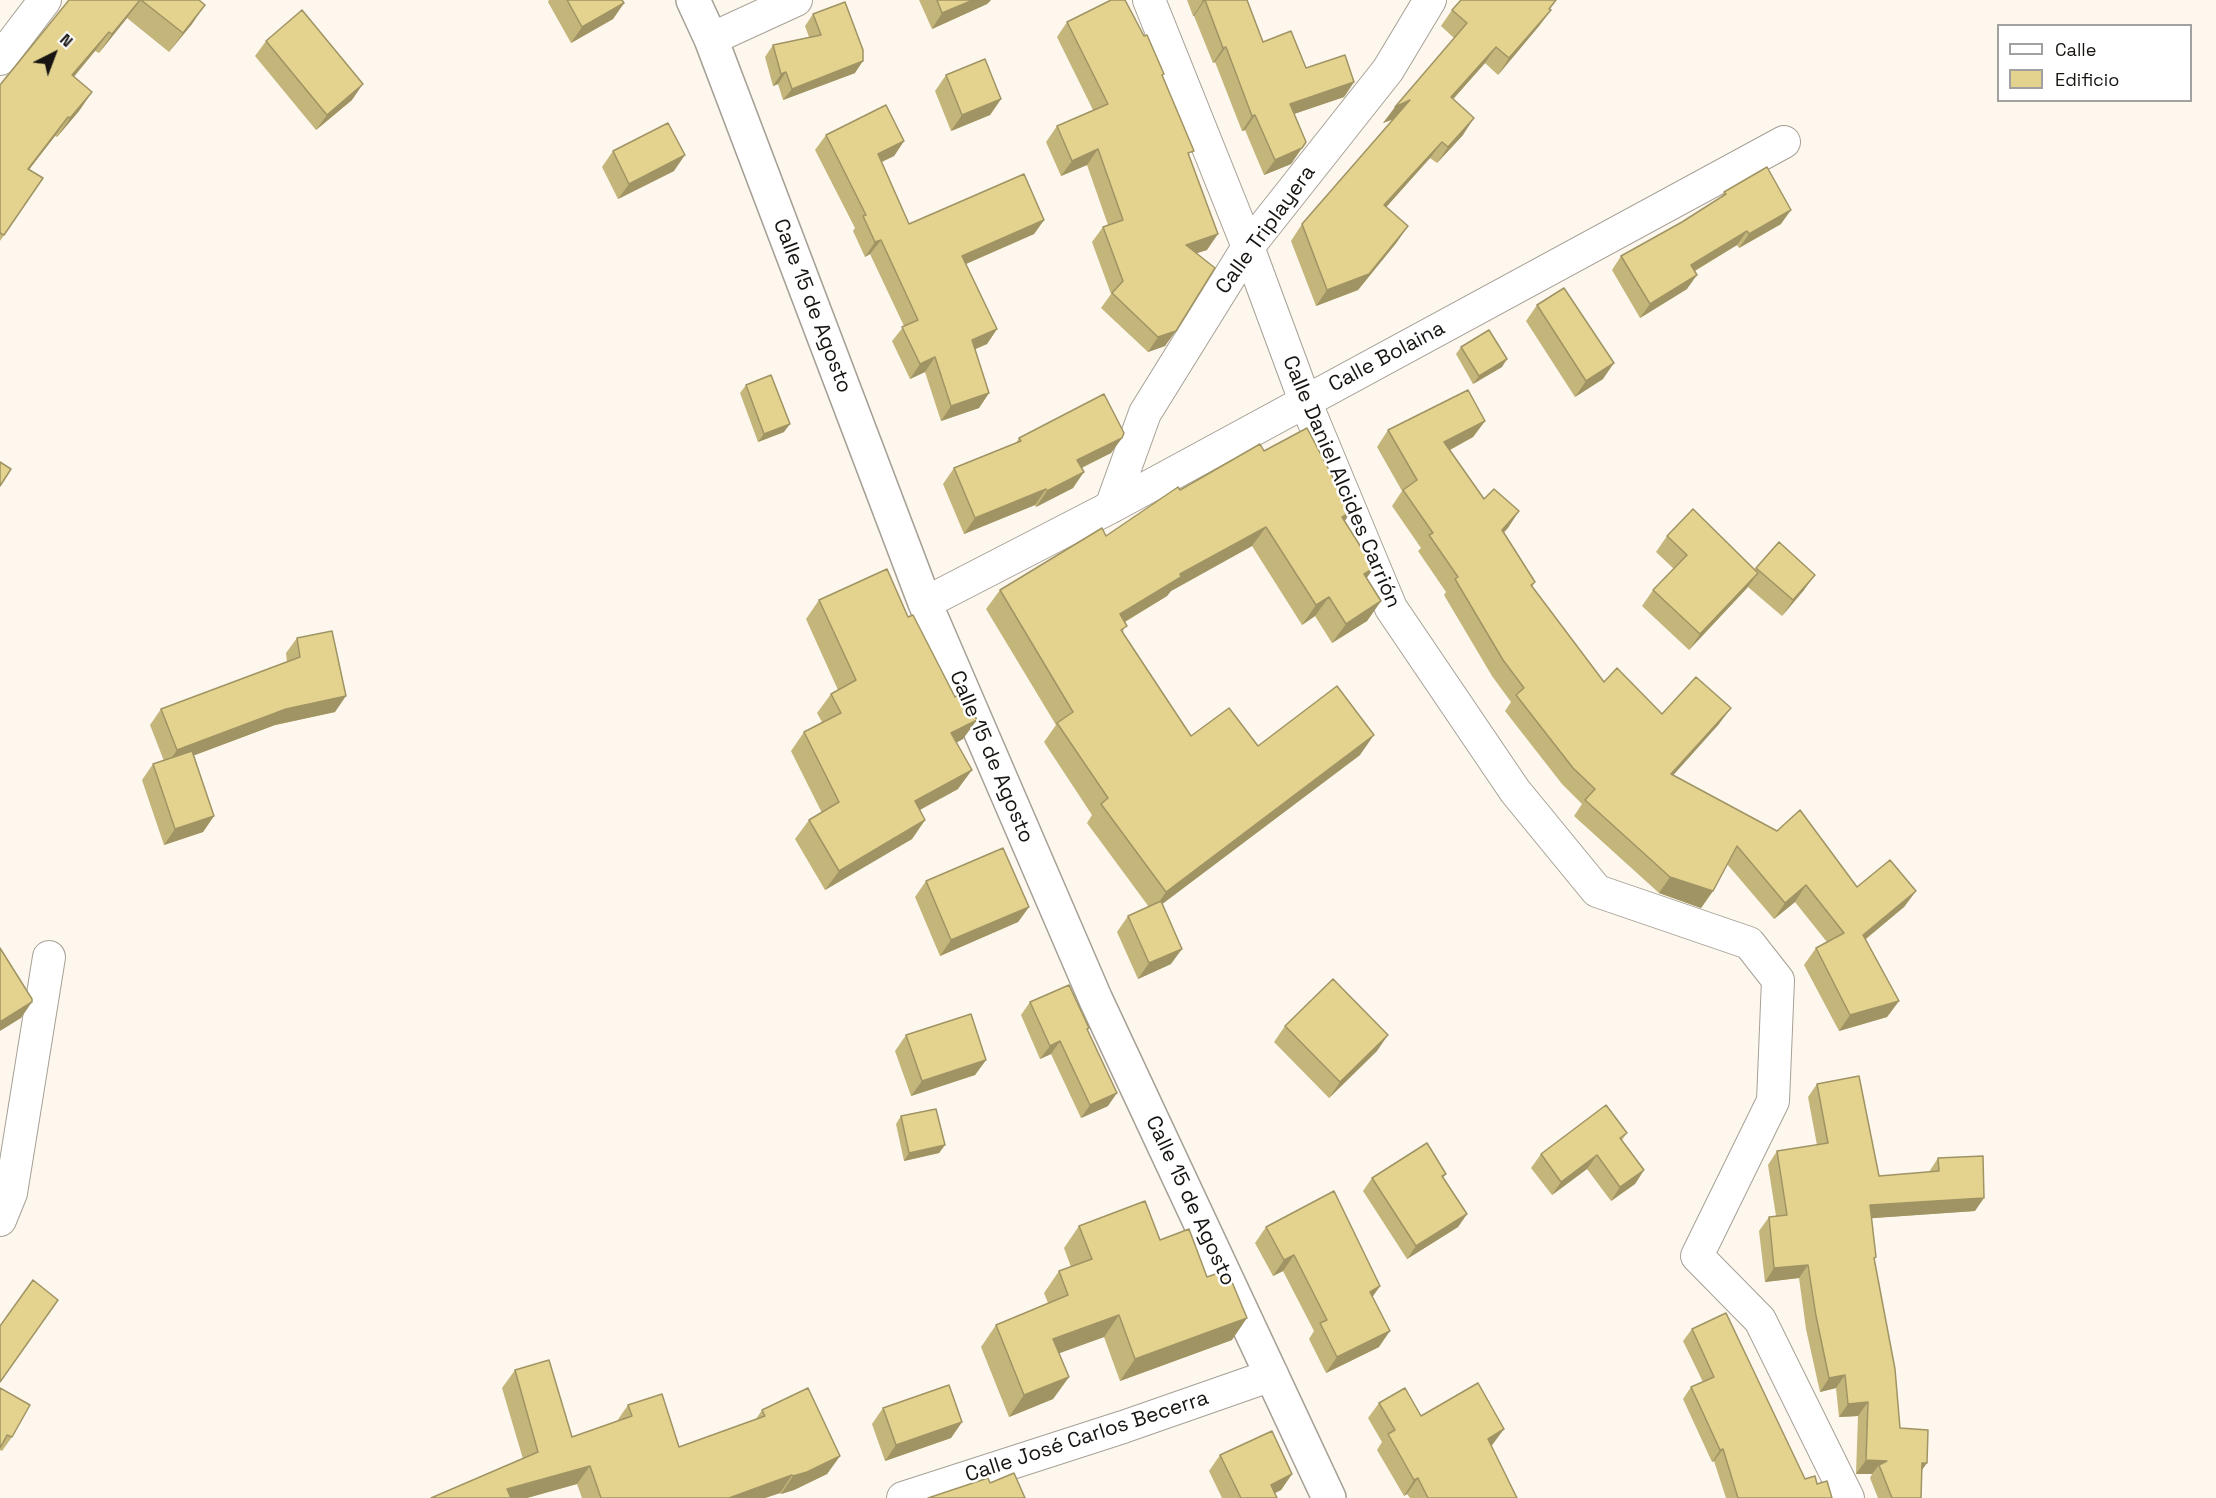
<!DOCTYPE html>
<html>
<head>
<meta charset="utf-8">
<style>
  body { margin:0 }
  #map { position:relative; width:2216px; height:1498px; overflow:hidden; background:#fdf7ed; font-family:"Space Grotesk",sans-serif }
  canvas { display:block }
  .legend { position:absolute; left:1997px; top:24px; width:195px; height:78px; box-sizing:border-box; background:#fff; border:2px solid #a2a1a0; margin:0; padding:8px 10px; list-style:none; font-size:18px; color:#171411 }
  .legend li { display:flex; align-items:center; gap:12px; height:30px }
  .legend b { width:30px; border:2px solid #a2a1a0 }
  .north { position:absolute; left:24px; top:24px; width:60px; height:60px; -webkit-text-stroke:4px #fff; paint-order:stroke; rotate:42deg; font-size:16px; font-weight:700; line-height:24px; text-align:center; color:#171411 }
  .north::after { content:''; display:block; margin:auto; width:21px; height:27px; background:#171411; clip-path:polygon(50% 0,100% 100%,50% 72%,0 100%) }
</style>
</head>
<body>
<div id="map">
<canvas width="2216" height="1498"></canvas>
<ul class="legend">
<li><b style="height:8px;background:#fff"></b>Calle</li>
<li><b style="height:16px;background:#e4d38f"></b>Edificio</li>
</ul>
<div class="north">N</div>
</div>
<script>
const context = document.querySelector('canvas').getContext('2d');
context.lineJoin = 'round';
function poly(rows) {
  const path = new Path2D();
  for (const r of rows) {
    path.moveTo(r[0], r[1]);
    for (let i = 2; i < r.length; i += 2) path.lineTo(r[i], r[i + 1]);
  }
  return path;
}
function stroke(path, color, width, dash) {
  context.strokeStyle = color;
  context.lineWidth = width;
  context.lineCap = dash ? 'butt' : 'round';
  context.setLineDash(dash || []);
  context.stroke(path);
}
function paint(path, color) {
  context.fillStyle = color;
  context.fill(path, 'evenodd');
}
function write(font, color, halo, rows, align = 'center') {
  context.font = font + ' "Space Grotesk",sans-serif';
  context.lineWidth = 5;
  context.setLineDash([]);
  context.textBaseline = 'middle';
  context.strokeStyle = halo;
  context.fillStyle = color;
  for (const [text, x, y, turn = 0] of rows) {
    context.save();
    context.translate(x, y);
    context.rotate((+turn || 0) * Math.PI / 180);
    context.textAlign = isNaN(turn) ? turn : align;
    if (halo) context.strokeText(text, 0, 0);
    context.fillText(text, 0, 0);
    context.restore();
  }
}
const street = poly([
  [1149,0,1248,247,1305,401,1391,608,1515,791,1597,891,1749,943,1778,980,1773,1101,1697,1256,1760,1320,1848,1498],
  [711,39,796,0],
  [0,59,45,0],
  [1111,507,1145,413,1248,247,1388,70,1430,0],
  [925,603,1111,507,1784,142],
  [0,1220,11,1193,49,957],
  [903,1498,1123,1427,1272,1375]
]);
const secondary = poly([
  [693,0,711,39,925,603,1096,1000,1329,1498]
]);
const wall = poly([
  [69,0,199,0,192,24,169,52,127,18,99,53,95,51,74,77,92,92,79,111,57,137,55,136,29,169,43,178,0,241,0,85],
  [549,0,622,0,624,3,613,19,571,43,548,2],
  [919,0,991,0,987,4,932,29],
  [1187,0,1247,0,1263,42,1306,68,1354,82,1344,97,1294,114,1306,142,1291,164,1264,175,1245,130,1242,131,1215,62,1213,63,1194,16,1193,16],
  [1550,9,1551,10,1539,26,1498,75,1485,63,1453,99,1463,135,1437,163,1430,158,1386,207,1397,242,1358,290,1316,306,1291,241,1302,224,1394,119,1383,123,1454,38,1441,26,1452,10],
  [813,14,855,73,783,100,778,84,773,86,765,57,773,45,809,37,805,26],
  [1067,22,1162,77,1190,157,1207,250,1196,253,1165,346,1148,352,1101,308,1111,294,1092,242,1103,227,1108,225,1087,165,1061,176,1046,142,1057,126,1093,110,1057,37],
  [266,41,352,100,316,130,255,56],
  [946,75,1001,99,990,115,951,131,935,91],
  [826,135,904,141,894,156,882,162,909,224,1044,220,1034,234,966,264,997,329,987,344,975,349,989,393,979,408,941,421,925,372,910,379,892,341,904,326,870,254,865,257,853,231,855,228,815,150],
  [613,151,674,171,618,199,602,167],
  [1724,192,1781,224,1739,248,1737,245,1695,271,1687,289,1640,318,1612,270,1621,256,1682,222,1721,197],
  [1537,305,1603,379,1575,397,1526,321],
  [1461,347,1502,367,1473,384,1456,354],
  [746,385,784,432,758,442,740,393],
  [1485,421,1473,437,1450,450,1484,499,1519,511,1504,532,1535,582,1532,587,1604,682,1662,714,1719,724,1673,775,1857,887,1916,891,1904,907,1866,939,1899,1001,1887,1017,1839,1031,1804,965,1816,948,1827,942,1795,902,1774,919,1727,864,1713,891,1701,908,1659,893,1574,816,1582,804,1562,784,1505,711,1511,702,1492,676,1444,595,1446,592,1418,551,1421,548,1392,506,1402,491,1377,447,1388,430],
  [1019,438,1122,438,1111,453,1082,468,1073,488,1036,507,1035,505,964,534,943,484,954,468,1016,443],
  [1264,451,1345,521,1367,579,1381,601,1367,621,1332,643,1315,616,1302,625,1252,546,1171,591,1167,596,1125,622,1123,633,1191,736,1258,746,1360,755,1162,904,1171,964,1138,979,1117,932,1128,916,1149,907,1087,823,1092,815,1044,742,1056,725,986,609,1000,590,1106,536,1180,490],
  [1667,536,1755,569,1779,542,1804,590,1782,616,1748,587,1689,650,1642,606,1653,590,1674,569,1656,552],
  [819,600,963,739,956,742,958,789,920,810,925,820,912,839,825,890,795,839,809,820,822,813,791,751,804,732,822,722,817,713,831,694,838,690,806,619],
  [297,638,335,712,275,725,194,755,214,816,203,832,164,845,142,780,153,764,164,761,150,725,161,709,287,662,286,653],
  [926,881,1029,907,1018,922,940,956,915,897],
  [1030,1002,1089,1028,1087,1031,1108,1106,1081,1118,1051,1054,1040,1059,1021,1015],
  [1285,1026,1377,1051,1329,1098,1274,1042],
  [906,1035,986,1060,975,1075,911,1096,895,1051],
  [1817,1084,1879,1176,1929,1172,1938,1158,1975,1211,1871,1218,1874,1260,1900,1428,1922,1470,1921,1498,1878,1498,1870,1478,1872,1474,1856,1474,1858,1416,1839,1417,1836,1388,1820,1392,1806,1329,1799,1278,1765,1282,1759,1231,1769,1217,1776,1216,1768,1165,1777,1151,1817,1145,1808,1097],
  [901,1116,945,1145,939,1153,904,1161,896,1124],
  [1627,1133,1622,1140,1644,1170,1635,1184,1611,1201,1587,1169,1552,1195,1531,1168,1541,1154],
  [1446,1174,1443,1178,1467,1214,1458,1227,1407,1259,1363,1191,1372,1178],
  [1079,1226,1160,1240,1232,1340,1120,1381,1104,1337,1059,1353,1069,1377,1053,1399,1009,1417,981,1347,996,1325,1048,1303,1044,1293,1059,1271,1071,1267,1064,1248],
  [1266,1227,1380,1286,1372,1297,1379,1347,1326,1373,1309,1339,1314,1331,1283,1271,1273,1276,1255,1243],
  [1692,1329,1805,1479,1817,1484,1832,1498,1726,1498,1714,1461,1712,1462,1683,1399,1691,1387,1703,1382,1683,1341],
  [515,1370,572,1437,617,1421,628,1405,679,1447,756,1419,762,1410,840,1456,827,1474,794,1490,781,1494,780,1493,765,1498,582,1498,577,1484,527,1498,431,1498,523,1459,502,1388],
  [0,1388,12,1437,2,1451,0,1450],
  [1379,1403,1421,1416,1493,1444,1491,1446,1517,1498,1410,1498,1407,1494,1404,1496,1377,1450,1382,1442,1368,1418],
  [883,1408,962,1422,951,1438,885,1461,872,1424],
  [1220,1455,1292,1474,1281,1490,1275,1493,1277,1498,1222,1498,1209,1471]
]);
const shadedWall = poly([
  [140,0,127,18,99,53,112,34],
  [973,0,991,0,987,4,932,29,942,13],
  [1205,0,1194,16,1193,16,1203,1],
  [624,3,613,19,571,43,582,27],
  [205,5,192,24,169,52,183,33],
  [1551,10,1539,26,1498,75,1509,58],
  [109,32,95,51,59,94,72,75],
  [1226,47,1215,62,1213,63,1223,48],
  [1496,47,1485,63,1440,114,1451,97],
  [863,61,855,73,783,100,792,89],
  [786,72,778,84,773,86,781,74],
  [1354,82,1344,97,1279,119,1290,104],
  [363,84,352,100,316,130,327,115],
  [92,92,79,111,57,137,70,118],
  [1001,99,990,115,951,131,962,115],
  [1410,100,1399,117,1383,123,1395,107],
  [1255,115,1245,130,1242,131,1252,116],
  [68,117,55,136,15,188,28,169],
  [1474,118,1463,135,1437,163,1448,147],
  [904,141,894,156,868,168,878,154],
  [1306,142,1291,164,1264,175,1275,160],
  [1442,142,1430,158,1373,222,1384,205],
  [1098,149,1087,165,1061,176,1072,161],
  [685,155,674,171,618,199,629,184],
  [1791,210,1781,224,1739,248,1749,234],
  [1044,220,1034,234,952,270,962,256],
  [1408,226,1397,242,1358,290,1316,306,1327,290],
  [1747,231,1737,245,1681,279,1691,265],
  [1218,234,1207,250,1175,260,1186,245],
  [881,240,870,254,865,257,875,242],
  [1697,275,1687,289,1640,318,1650,304],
  [997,329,987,344,962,355,972,340],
  [1176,331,1165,346,1148,352,1158,337],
  [935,357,925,372,910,379,920,364],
  [1507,359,1502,367,1473,384,1479,376],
  [1614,363,1603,379,1575,397,1586,381],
  [989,393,979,408,941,421,951,406],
  [1485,421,1473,437,1433,459,1444,442],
  [790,424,784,432,758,442,764,434],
  [1122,438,1111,453,1066,475,1077,460],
  [1084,472,1073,488,1036,507,1047,491],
  [1046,489,1035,505,964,534,975,518],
  [1519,511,1508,528,1491,546,1502,530],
  [1351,512,1338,531,1342,517],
  [1266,527,1252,546,1171,591,1167,596,1106,633,1120,614,1180,574],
  [1374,568,1360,587,1364,574],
  [1758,573,1747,588,1689,650,1700,634],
  [1815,575,1804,590,1782,616,1793,600],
  [1329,597,1315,616,1302,625,1316,605],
  [1381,601,1367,621,1332,643,1346,624],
  [346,696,335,712,275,725,166,766,177,750,286,709],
  [1731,708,1719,724,1660,790,1671,774],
  [977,720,963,739,938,753,951,733],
  [1374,735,1360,755,1153,911,1166,892],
  [972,770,958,789,901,820,915,801],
  [214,816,203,832,164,845,175,829],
  [925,820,912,839,825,890,839,871],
  [1670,877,1713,891,1701,908,1659,893],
  [1806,885,1795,902,1774,919,1785,903],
  [1916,891,1904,907,1851,951,1863,935],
  [1029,907,1018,922,940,956,951,940],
  [1182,949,1171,964,1138,979,1149,963],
  [1899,1001,1887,1017,1839,1031,1850,1015],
  [32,1002,21,1018,0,1031,0,1022],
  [1388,1035,1377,1051,1329,1098,1340,1082],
  [1060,1041,1051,1054,1040,1059,1050,1046],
  [986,1060,975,1075,911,1096,922,1081],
  [1117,1093,1108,1106,1081,1118,1090,1105],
  [945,1145,939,1153,904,1161,909,1153],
  [1597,1155,1587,1169,1552,1195,1561,1182],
  [1644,1170,1635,1184,1611,1201,1620,1187],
  [1984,1198,1975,1211,1861,1219,1870,1205],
  [1467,1214,1458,1227,1407,1259,1416,1246],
  [1294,1255,1283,1271,1273,1276,1284,1260],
  [1808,1265,1799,1278,1765,1282,1774,1268],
  [1380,1286,1369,1302,1370,1292],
  [1119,1315,1104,1337,1038,1361,1053,1339],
  [1247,1318,1232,1340,1120,1381,1135,1359],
  [1390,1331,1379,1347,1326,1373,1337,1357],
  [1845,1375,1836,1388,1820,1392,1829,1378],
  [1069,1377,1053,1399,1009,1417,1024,1395],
  [1868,1402,1858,1416,1839,1417,1848,1404],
  [962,1422,951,1438,885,1461,896,1445],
  [1504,1429,1493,1444,1477,1454,1488,1439],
  [1723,1449,1714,1461,1712,1462,1720,1450],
  [840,1456,827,1474,794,1490,781,1494,793,1476],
  [1866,1460,1887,1461,1879,1465,1872,1474,1856,1474],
  [1922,1463,1927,1463,1917,1477],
  [590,1466,577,1484,527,1498,501,1498,507,1489],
  [1292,1474,1281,1490,1265,1498,1271,1485],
  [792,1475,780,1493,765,1498,729,1498],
  [1418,1478,1407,1494,1404,1496,1414,1480]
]);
const building = poly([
  [69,0,140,0,112,34,109,32,72,75,92,92,70,118,68,117,28,169,43,178,4,235,0,233,0,85,69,0],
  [141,0,199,0,205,5,183,33,141,0],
  [567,0,622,0,624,3,582,27,567,0],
  [937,0,973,0,942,13,937,0],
  [1111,0,1125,0,1144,36,1147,35,1164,74,1162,75,1194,151,1188,153,1218,234,1186,245,1215,268,1176,331,1158,337,1112,293,1123,281,1103,227,1123,220,1098,149,1072,161,1057,126,1108,104,1067,22,1111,0],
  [1203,0,1247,0,1263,42,1291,31,1306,68,1345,55,1354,82,1290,104,1306,142,1302,148,1275,160,1255,115,1252,116,1226,47,1223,48,1205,0,1203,1,1203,0],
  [1461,0,1556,0,1549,9,1551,10,1509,58,1496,47,1451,97,1474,118,1448,147,1442,142,1384,205,1408,226,1369,274,1327,290,1302,224,1410,100,1395,107,1467,23,1452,10,1461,0],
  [845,2,863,50,863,61,792,89,786,72,781,74,773,45,821,35,813,14,845,2],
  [302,10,363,84,327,115,266,41,302,10],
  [985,59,1001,99,962,115,946,75,985,59],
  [886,105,904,141,878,154,909,224,1024,174,1044,220,962,256,997,329,972,340,989,393,951,406,935,357,920,364,902,327,918,320,881,240,875,242,863,216,866,215,826,135,886,105],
  [668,123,685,155,629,184,613,151,668,123],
  [1767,167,1791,210,1749,234,1747,231,1691,265,1697,275,1650,304,1621,256,1682,222,1726,194,1724,192,1767,167],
  [1564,288,1614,363,1586,381,1537,305,1564,288],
  [1489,330,1507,359,1479,376,1461,347,1489,330],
  [771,375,790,424,764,434,746,385,771,375],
  [1468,390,1485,421,1444,442,1484,499,1494,489,1519,511,1502,530,1535,582,1531,585,1604,682,1617,668,1662,714,1696,677,1731,708,1671,774,1777,831,1800,810,1857,887,1890,860,1916,891,1863,935,1899,1001,1850,1015,1816,948,1844,933,1806,885,1785,903,1737,846,1713,891,1670,877,1585,800,1595,789,1573,768,1516,695,1524,688,1503,660,1455,579,1458,577,1429,535,1433,533,1403,490,1417,480,1388,430,1468,390],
  [1104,394,1124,433,1122,438,1077,460,1084,472,1047,491,1046,489,975,518,954,468,1021,441,1019,438,1104,394],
  [1307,428,1351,512,1342,517,1374,568,1364,574,1381,601,1346,624,1329,597,1316,605,1266,527,1180,574,1181,577,1120,614,1127,626,1121,630,1191,736,1229,708,1258,746,1337,686,1374,735,1166,892,1101,804,1108,798,1057,723,1073,712,1000,590,1102,528,1106,536,1178,487,1180,490,1260,444,1264,451,1307,428],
  [0,462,11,469,0,486,0,462],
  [1693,509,1758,573,1700,634,1653,590,1687,555,1667,536,1693,509],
  [1779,542,1815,575,1793,600,1756,568,1779,542],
  [887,569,908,617,913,615,955,697,963,692,977,720,951,733,972,770,915,801,925,820,839,871,809,820,839,802,804,732,841,713,831,694,856,680,819,600,887,569],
  [332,631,346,696,286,709,177,750,161,709,300,657,297,638,332,631],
  [192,751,214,816,175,829,153,764,192,751],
  [1003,848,1029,907,951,940,926,881,1003,848],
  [1161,901,1182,949,1149,963,1128,916,1161,901],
  [0,948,32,999,32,1002,0,1022,0,948],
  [1333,979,1388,1035,1340,1082,1285,1026,1333,979],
  [1069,985,1089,1028,1087,1029,1117,1093,1090,1105,1060,1041,1050,1046,1030,1002,1069,985],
  [971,1014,986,1060,922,1081,906,1035,971,1014],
  [1859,1076,1879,1176,1939,1171,1938,1158,1983,1156,1984,1198,1870,1205,1876,1257,1874,1258,1895,1369,1900,1428,1928,1430,1927,1463,1922,1463,1921,1498,1892,1498,1879,1465,1887,1461,1866,1460,1868,1402,1848,1404,1845,1375,1829,1378,1816,1316,1808,1265,1774,1268,1769,1217,1787,1215,1777,1151,1828,1143,1817,1084,1859,1076],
  [1606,1105,1627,1133,1620,1138,1644,1170,1620,1187,1597,1155,1561,1182,1541,1154,1606,1105],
  [936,1109,945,1145,909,1153,901,1116,936,1109],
  [1427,1143,1446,1174,1442,1176,1467,1214,1416,1246,1372,1178,1427,1143],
  [1334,1191,1380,1286,1370,1292,1390,1331,1337,1357,1320,1323,1327,1320,1294,1255,1284,1260,1266,1227,1334,1191],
  [1145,1201,1160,1240,1189,1229,1207,1277,1227,1270,1247,1318,1135,1359,1119,1315,1053,1339,1069,1377,1024,1395,996,1325,1068,1295,1059,1271,1092,1259,1079,1226,1145,1201],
  [33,1280,58,1300,0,1382,0,1326,33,1280],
  [1726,1313,1805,1479,1815,1476,1817,1484,1827,1481,1832,1498,1738,1498,1723,1449,1720,1450,1691,1387,1714,1377,1692,1329,1726,1313],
  [549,1360,572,1437,632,1416,628,1405,662,1394,679,1447,765,1416,762,1410,808,1388,840,1456,807,1472,793,1476,792,1475,729,1498,601,1498,590,1466,507,1489,511,1498,431,1498,538,1452,515,1370,549,1360],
  [1478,1383,1504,1429,1488,1439,1517,1498,1428,1498,1418,1478,1414,1480,1388,1434,1395,1430,1379,1403,1405,1388,1421,1416,1478,1383],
  [949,1385,962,1422,896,1445,883,1408,949,1385],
  [0,1388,30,1405,12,1437,7,1435,0,1448,0,1388],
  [1272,1431,1292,1474,1271,1485,1277,1498,1241,1498,1220,1455,1272,1431],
  [1014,1473,1025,1498,928,1498,988,1478,990,1483,1014,1473]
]);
const streetNames = [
  ["Calle Triplayera",1266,230,-54],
  ["Calle 15 de Agosto",812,306,69],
  ["Calle Bolaina",1387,357,-28],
  ["Calle Daniel Alcides Carrión",1341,482,67],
  ["Calle 15 de Agosto",991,757,67],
  ["Calle 15 de Agosto",1190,1201,65],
  ["Calle José Carlos Becerra",1087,1437,-18]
];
stroke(street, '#a6a097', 34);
stroke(secondary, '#a6a097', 36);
stroke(street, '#fff', 32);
stroke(secondary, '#fff', 33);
paint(wall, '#c4b57b');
paint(shadedWall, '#a09464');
paint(building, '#e4d38f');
stroke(building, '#a09464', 1.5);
write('21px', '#171411', '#fff', streetNames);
</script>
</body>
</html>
